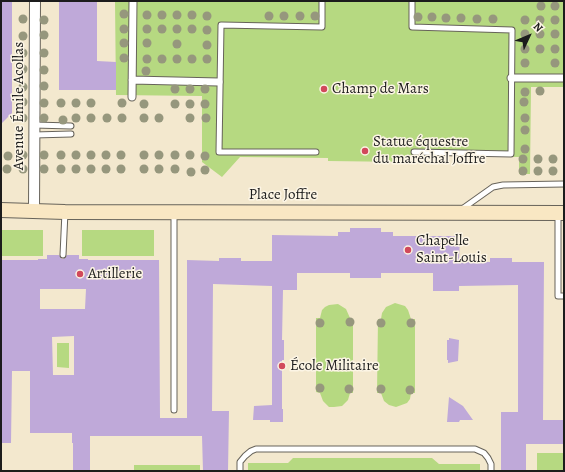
<!DOCTYPE html>
<html>
<head>
<meta charset="utf-8">
<style>
  body { margin:0 }
  #map { position:relative; width:565px; height:472px; overflow:hidden; background:#f3e8ce; font-family:Alegreya,serif }
  canvas { display:block }
  .frame { position:absolute; inset:0; border:2px solid #1c1c1c; pointer-events:none }
  .north { position:absolute; left:509px; top:16px; width:40px; height:40px; -webkit-text-stroke:3px #fcf5e5; paint-order:stroke; rotate:46deg; font-size:11px; font-weight:700; line-height:16px; text-align:center; color:#1c1c1c }
  .north::after { content:''; display:block; margin:auto; width:14px; height:18px; background:#1c1c1c; clip-path:polygon(50% 0,100% 100%,50% 72%,0 100%) }
</style>
</head>
<body>
<div id="map">
<canvas width="565" height="472"></canvas>
<div class="frame"></div>
<div class="north">N</div>
</div>
<script>
const context = document.querySelector('canvas').getContext('2d');
context.lineJoin = 'round';
function paint(path, color) {
  context.fillStyle = color;
  context.fill(path, 'evenodd');
}
function poly(rows) {
  const path = new Path2D();
  for (const r of rows) {
    path.moveTo(r[0], r[1]);
    for (let i = 2; i < r.length; i += 2) path.lineTo(r[i], r[i + 1]);
  }
  return path;
}
function stroke(path, color, width, dash) {
  context.strokeStyle = color;
  context.lineWidth = width;
  context.lineCap = dash ? 'butt' : 'round';
  context.setLineDash(dash || []);
  context.stroke(path);
}
function write(font, color, halo, rows, align = 'center') {
  context.font = font + ' Alegreya,serif';
  context.lineWidth = 3;
  context.setLineDash([]);
  context.textBaseline = 'middle';
  context.strokeStyle = halo;
  context.fillStyle = color;
  for (const [text, x, y, turn = 0] of rows) {
    context.save();
    context.translate(x, y);
    context.rotate((+turn || 0) * Math.PI / 180);
    context.textAlign = isNaN(turn) ? turn : align;
    if (halo) context.strokeText(text, 0, 0);
    context.fillText(text, 0, 0);
    context.restore();
  }
}
const green = poly([
  [115,1,564,1,564,87,531,87,530,174,519,174,519,157,405,155,405,162,328,161,328,158,240,157,222,177,202,162,202,96,116,95],
  [1,230,43,230,43,256,1,256],
  [82,230,154,230,154,256,82,256],
  [395,303,405,306,408,310,411,319,415,319,415,393,411,393,410,399,407,403,396,407,389,405,384,401,381,393,377,393,378,319,381,319,382,313,386,307],
  [338,304,346,309,350,318,353,319,353,393,350,393,348,400,342,406,334,407,329,407,323,401,320,393,316,392,316,318,320,318,322,310,325,307,329,305],
  [57,343,69,343,69,368,57,367],
  [537,453,564,453,564,471,537,471],
  [293,458,432,458,439,464,480,464,480,471,248,471,248,463,288,463],
  [134,465,200,465,200,471,134,471]
]);
const building = poly([
  [1,1,12,1,12,113,1,124],
  [59,1,97,1,97,61,116,62,116,90,59,90],
  [350,228,381,228,381,232,393,232,393,236,460,236,459,261,490,262,490,258,512,258,512,262,544,262,543,420,564,420,564,444,526,444,526,471,501,471,501,412,518,412,518,285,459,286,459,291,433,291,433,273,381,273,381,278,350,278,350,273,297,273,297,290,283,290,282,340,284,340,284,360,282,360,282,409,283,409,283,422,270,422,270,420,253,420,254,406,272,405,272,286,213,284,212,411,229,411,228,471,203,471,202,436,90,436,90,471,73,471,73,443,72,443,72,433,30,433,30,371,12,371,11,443,1,443,1,260,38,260,38,259,47,259,47,255,59,255,62,259,65,258,67,255,79,255,79,259,88,259,88,260,159,260,160,418,187,418,187,260,219,261,219,258,241,258,241,261,272,261,272,235,338,236,338,232,350,232],
  [40,289,86,289,85,309,40,309],
  [74,336,74,375,53,375,52,337],
  [449,338,459,340,458,361,448,363,448,360,447,360,447,340,449,340],
  [449,397,463,406,473,420,460,420,459,422,447,422]
]);
const service = poly([
  [412,1,412,27,512,30,511,154,414,152],
  [34,125,71,126],
  [34,135,71,134],
  [316,152,219,152,221,25,322,27,322,1],
  [462,209,493,187,503,185,564,184],
  [174,213,174,410],
  [558,214,558,296,564,296],
  [63,255,65,212],
  [240,471,240,462,245,456,251,451,256,449,475,449,484,453,488,458,491,464,491,471]
]);
const pedestrian = poly([
  [511,78,564,78],
  [132,80,219,82],
  [132,97,133,1]
]);
const minor = poly([
  [34,211,35,1]
]);
const secondary = poly([
  [1,210,65,212,564,213]
]);
const trees = [
  [541,6],
  [555,6],
  [124,14],
  [147,15],
  [162,15],
  [177,15],
  [192,15],
  [207,16],
  [269,16],
  [284,16],
  [300,16],
  [315,16],
  [418,17],
  [432,17],
  [446,18],
  [461,18],
  [23,19],
  [477,19],
  [493,19],
  [44,20],
  [525,20],
  [540,20],
  [555,20],
  [124,29],
  [147,29],
  [162,29],
  [177,29],
  [192,29],
  [207,30],
  [525,34],
  [540,34],
  [555,34],
  [44,35],
  [23,36],
  [124,43],
  [147,43],
  [177,44],
  [207,45],
  [525,49],
  [540,49],
  [555,49],
  [23,53],
  [44,53],
  [124,58],
  [147,59],
  [162,59],
  [177,59],
  [192,59],
  [207,59],
  [525,63],
  [555,63],
  [23,69],
  [44,70],
  [146,71],
  [44,86],
  [23,87],
  [175,89],
  [190,89],
  [205,89],
  [540,91],
  [525,92],
  [23,102],
  [524,102],
  [44,103],
  [61,103],
  [76,103],
  [91,103],
  [122,103],
  [144,104],
  [175,104],
  [190,104],
  [205,104],
  [23,118],
  [44,118],
  [76,118],
  [91,118],
  [107,118],
  [122,118],
  [144,118],
  [159,118],
  [190,118],
  [206,118],
  [525,118],
  [63,120],
  [525,130],
  [525,149],
  [23,155],
  [44,155],
  [61,155],
  [76,155],
  [91,155],
  [106,155],
  [121,155],
  [144,155],
  [159,155],
  [175,155],
  [190,155],
  [8,156],
  [205,156],
  [523,159],
  [538,159],
  [553,159],
  [7,169],
  [23,169],
  [44,169],
  [61,169],
  [76,169],
  [91,169],
  [106,169],
  [121,169],
  [144,169],
  [159,169],
  [175,169],
  [205,170],
  [523,171],
  [538,171],
  [553,171],
  [191,172],
  [350,322],
  [320,323],
  [381,323],
  [411,323],
  [320,388],
  [349,389],
  [381,389],
  [410,390]
];
const markers = [
  [324,89,4,"#d1495b"],
  [365,151,4,"#d1495b"],
  [408,250,4,"#d1495b"],
  [80,274,4,"#d1495b"],
  [282,366,4,"#d1495b"]
];
const poiNames = [
  ["Champ de Mars",332,89],
  ["Statue équestre",373,142],
  ["du maréchal Joffre",373,159],
  ["Chapelle",416,241],
  ["Saint-Louis",416,258],
  ["Artillerie",88,274],
  ["École Militaire",290,366]
];
const streetNames = [
  ["Avenue Émile Acollas",19,106,-90],
  ["Place Joffre",283,195]
];
paint(green, '#b6d981');
paint(building, '#bfa9d9');
stroke(service, '#67635a', 7);
stroke(pedestrian, '#67635a', 9);
stroke(minor, '#67635a', 12);
stroke(secondary, '#67635a', 16);
stroke(service, '#fff', 5);
stroke(pedestrian, '#fff', 7);
stroke(minor, '#fff', 10);
stroke(secondary, '#f9e7c3', 14);
context.fillStyle = '#96977d';
for (const [x, y] of trees) {
  context.beginPath();
  context.arc(x, y, 4.5, 0, 2 * Math.PI);
  context.fill();
}
for (const [x, y, r, color] of markers) {
  const dot = new Path2D();
  dot.arc(x, y, r, 0, 2 * Math.PI);
  context.fillStyle = color;
  context.fill(dot);
  stroke(dot, '#fcf5e5', 1.5);
}
write('15px', '#1c1c1c', '#fcf5e5', poiNames, 'left');
write('15px', '#1c1c1c', '#fcf5e5', streetNames);
</script>
</body>
</html>
